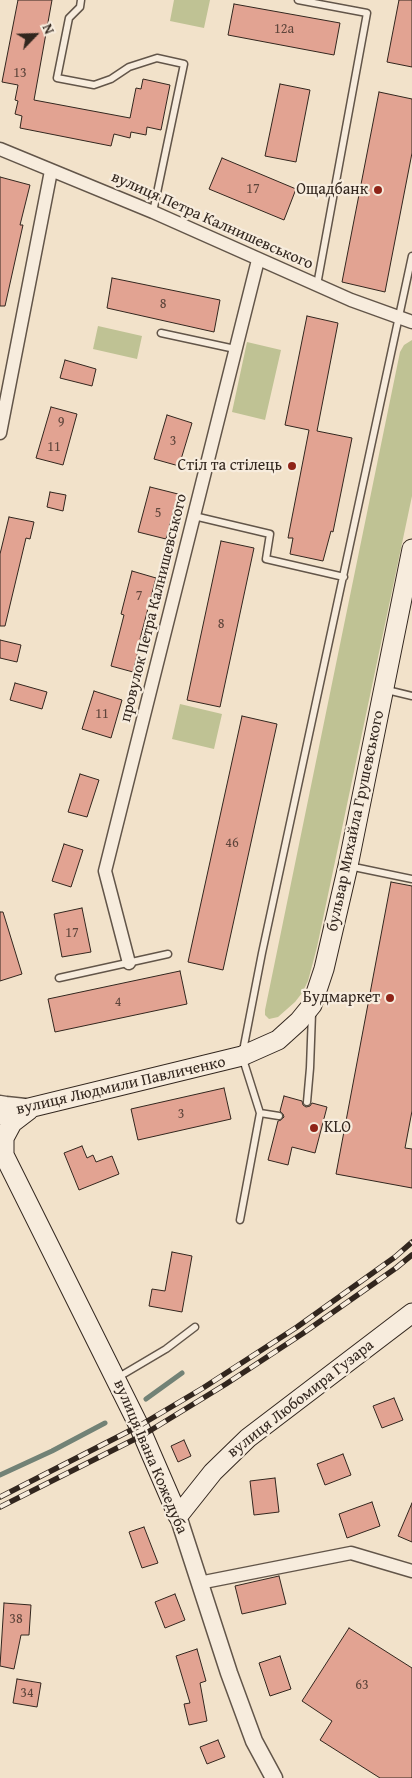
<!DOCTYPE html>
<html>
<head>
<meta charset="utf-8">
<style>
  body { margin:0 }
  #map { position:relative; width:412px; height:1778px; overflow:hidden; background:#f2e2ca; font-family:"Gentium Book Plus",serif }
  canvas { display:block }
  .north { position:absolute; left:10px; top:10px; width:50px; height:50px; -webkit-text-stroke:4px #f7ecdd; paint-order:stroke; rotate:66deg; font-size:14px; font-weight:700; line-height:20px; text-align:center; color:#32261e }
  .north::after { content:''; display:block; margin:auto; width:18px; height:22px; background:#32261e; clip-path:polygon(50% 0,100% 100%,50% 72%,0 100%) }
</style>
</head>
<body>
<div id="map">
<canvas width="412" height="1778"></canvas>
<div class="north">N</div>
</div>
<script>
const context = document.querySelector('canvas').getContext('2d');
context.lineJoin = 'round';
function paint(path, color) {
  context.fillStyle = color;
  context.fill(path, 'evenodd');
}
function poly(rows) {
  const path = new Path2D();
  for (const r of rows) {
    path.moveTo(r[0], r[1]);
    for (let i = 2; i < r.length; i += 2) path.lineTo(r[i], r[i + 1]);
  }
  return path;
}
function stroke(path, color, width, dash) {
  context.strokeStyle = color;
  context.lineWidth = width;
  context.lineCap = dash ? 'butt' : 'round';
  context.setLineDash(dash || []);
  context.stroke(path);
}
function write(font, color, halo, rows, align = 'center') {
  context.font = font + ' "Gentium Book Plus",serif';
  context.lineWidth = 4.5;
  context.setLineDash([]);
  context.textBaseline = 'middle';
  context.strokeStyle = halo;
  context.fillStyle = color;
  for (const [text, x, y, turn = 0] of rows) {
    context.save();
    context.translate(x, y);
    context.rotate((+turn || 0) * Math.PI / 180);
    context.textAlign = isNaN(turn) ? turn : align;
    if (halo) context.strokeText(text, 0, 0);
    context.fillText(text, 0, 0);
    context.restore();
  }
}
const green = poly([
  [174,0,210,0,204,28,170,21],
  [98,326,142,336,137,359,93,349],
  [412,340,412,496,317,947,308,981,302,993,295,1002,278,1017,269,1019,265,1015,265,1010,400,352,404,345],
  [247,342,281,350,265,420,232,412],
  [180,704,222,714,214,749,172,739]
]);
const stream = poly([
  [146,1399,182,1373],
  [0,1475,52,1451,105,1423]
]);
const building = poly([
  [18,0,52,0,34,100,130,118,136,88,141,89,143,79,170,85,161,130,147,127,146,135,131,132,130,138,114,134,111,146,20,128,22,116,15,114,18,101,15,100,18,85,2,82,18,0],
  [399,0,412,0,412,67,387,62,399,0],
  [234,4,340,23,334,55,228,35,234,4],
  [280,84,310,90,296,162,265,156,280,84],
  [379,92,412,99,412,153,385,292,342,282,379,92],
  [222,158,296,189,284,220,209,189,222,158],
  [0,177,30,185,20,225,23,225,5,306,0,306,0,177],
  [112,278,220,300,214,332,107,308,112,278],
  [307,316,338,323,317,431,352,438,333,532,331,531,323,561,290,554,293,538,288,538,309,430,285,425,307,316],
  [65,360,96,369,92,386,60,378,65,360],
  [51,407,77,414,63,465,36,458,51,407],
  [167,415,192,423,179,466,154,459,167,415],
  [150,487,178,494,166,539,138,532,150,487],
  [50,492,66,495,63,511,47,507,50,492],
  [9,517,34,522,30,539,26,538,5,626,0,626,0,554,9,517],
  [221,541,254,548,220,707,187,700,221,541],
  [132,571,156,578,140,639,141,639,133,672,111,666,124,615,121,614,132,571],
  [0,640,21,645,17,662,0,658,0,640],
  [15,683,47,692,42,709,10,700,15,683],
  [94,691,122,700,111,738,82,729,94,691],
  [242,716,277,724,223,970,188,962,242,716],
  [80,774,99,780,87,817,68,812,80,774],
  [64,844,83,850,71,887,52,881,64,844],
  [391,882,412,886,412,1111,405,1148,412,1149,412,1188,336,1174,391,882],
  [82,908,91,952,62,957,54,914,82,908],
  [0,912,3,912,22,974,0,981,0,912],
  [180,971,187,1004,55,1032,48,999,180,971],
  [224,1088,231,1119,138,1140,131,1109,224,1088],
  [284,1096,302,1101,303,1105,306,1107,310,1106,312,1103,327,1107,315,1153,292,1147,288,1165,268,1160,278,1121,281,1120,284,1117,283,1114,280,1111,284,1096],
  [82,1146,87,1158,93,1155,96,1162,112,1156,119,1174,79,1190,64,1153,82,1146],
  [172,1252,192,1256,182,1312,149,1306,152,1289,165,1291,172,1252],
  [394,1398,403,1420,382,1428,373,1406,394,1398],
  [184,1440,191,1456,178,1462,171,1446,184,1440],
  [343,1454,351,1475,325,1485,317,1464,343,1454],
  [275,1478,279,1512,254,1515,250,1481,275,1478],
  [372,1502,380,1526,347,1538,339,1514,372,1502],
  [412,1503,412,1542,398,1536,412,1503],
  [144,1527,158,1563,142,1568,129,1532,144,1527],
  [279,1576,286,1604,242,1614,235,1586,279,1576],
  [175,1594,185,1620,165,1628,155,1602,175,1594],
  [4,1603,31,1605,29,1635,21,1635,14,1669,0,1666,4,1603],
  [349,1628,412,1668,412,1778,380,1778,320,1740,332,1721,302,1701,349,1628],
  [197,1649,206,1681,200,1683,207,1721,189,1725,184,1704,190,1703,176,1656,197,1649],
  [280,1656,291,1689,270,1696,259,1663,280,1656],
  [17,1679,41,1683,37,1707,13,1703,17,1679],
  [218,1740,225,1757,207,1764,200,1747,218,1740]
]);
const service = poly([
  [81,0,80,7,69,18,57,78,94,85,111,79,129,67,157,58,184,64,153,212],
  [298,0,367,13,317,285],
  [161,333,235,349],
  [194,516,270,534,266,559,344,577],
  [387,690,412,696],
  [349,866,412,879],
  [59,978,168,954],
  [307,1102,310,1068,312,1013],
  [260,1113,279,1116],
  [240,1220,260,1113,242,1056,262,953,412,256],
  [117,1378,166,1349,195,1327]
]);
const minor = poly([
  [0,149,153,212,351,300,412,322],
  [0,433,51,171],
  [129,963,105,871,258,260],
  [199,1583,351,1553,412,1571]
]);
const tertiary = poly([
  [0,1104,6,1105,25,1107],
  [178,1516,229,1673,254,1741,274,1778]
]);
const secondary = poly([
  [0,1115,242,1056,278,1040,299,1021,312,1005,324,969,348,866,412,549],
  [0,1147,139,1426,178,1516,213,1472,248,1438,412,1313],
  [4,1156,4,1138,12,1123,29,1110]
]);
const rail = poly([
  [0,1497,139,1426,203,1388,297,1327,395,1257,412,1242],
  [0,1507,143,1435,226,1384,302,1334,396,1268,412,1255]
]);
const markers = [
  [378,190,5,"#8f2418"],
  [292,466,5,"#8f2418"],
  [390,998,5,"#8f2418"],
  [314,1128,5,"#8f2418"]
];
const numberNames = [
  ["12а",284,29],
  ["13",20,73],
  ["17",253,189],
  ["8",163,304],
  ["9",61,422],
  ["3",173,441],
  ["11",54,447],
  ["5",158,513],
  ["7",139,596],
  ["8",221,624],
  ["11",102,714],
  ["46",232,843],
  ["17",72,933],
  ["4",118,1002],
  ["3",181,1114],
  ["38",16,1619],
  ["63",362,1685],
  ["34",27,1693]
];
const poiNames = [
  ["Ощадбанк",368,190],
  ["Стіл та стілець",282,466],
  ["Будмаркет",380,998],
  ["KLO",324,1128,"left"]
];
const streetNames = [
  ["вулиця Петра Калнишевського",212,221,24],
  ["провулок Петра Калнишевського",154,608,-76],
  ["бульвар Михайла Грушевського",356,821,-78],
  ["вулиця Людмили Павличенко",121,1086,-13],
  ["вулиця Любомира Гузара",301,1399,-38],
  ["вулиця Івана Кожедуба",150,1457,67]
];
paint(green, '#bfc294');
stroke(stream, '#728276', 5);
paint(building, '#e2a392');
stroke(building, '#32261e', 1);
stroke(service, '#625549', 9);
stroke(minor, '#625549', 15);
stroke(tertiary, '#625549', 19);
stroke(secondary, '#32261e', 21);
stroke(service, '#f7ecdd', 6);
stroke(minor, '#f7ecdd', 12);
stroke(tertiary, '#f7ecdd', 16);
stroke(secondary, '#f7ecdd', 19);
stroke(rail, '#32261e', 5.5);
stroke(rail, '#f7ecdd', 4, [11]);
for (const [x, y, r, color] of markers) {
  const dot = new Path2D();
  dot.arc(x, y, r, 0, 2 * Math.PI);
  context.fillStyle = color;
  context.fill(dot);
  stroke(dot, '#f7ecdd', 2);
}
write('14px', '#5e453b', null, numberNames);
write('16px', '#32261e', '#f7ecdd', poiNames, 'right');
write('16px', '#32261e', '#f7ecdd', streetNames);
</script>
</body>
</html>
